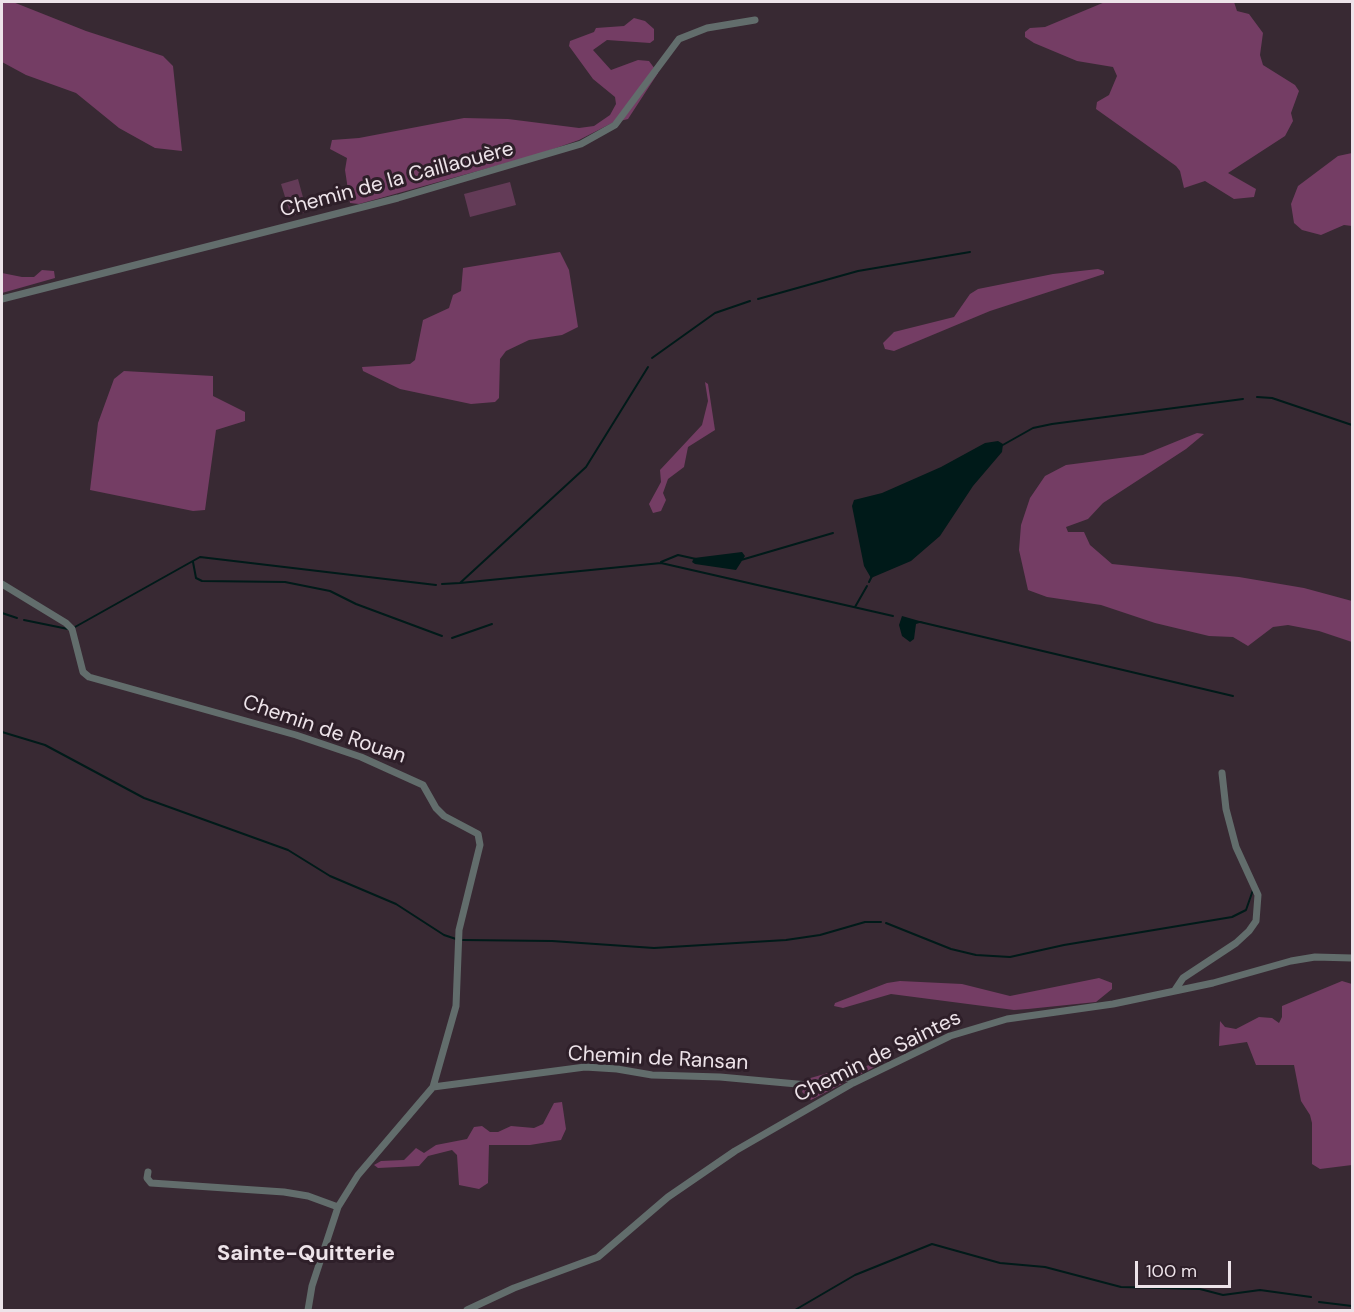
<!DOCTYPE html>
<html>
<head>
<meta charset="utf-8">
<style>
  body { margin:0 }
  #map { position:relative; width:1354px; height:1312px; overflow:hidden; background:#382933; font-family:"DM Sans",sans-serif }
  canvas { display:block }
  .frame { position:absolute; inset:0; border:3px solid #ede3e9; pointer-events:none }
  .scale { position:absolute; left:1135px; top:1261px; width:96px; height:27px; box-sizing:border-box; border:3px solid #ede3e9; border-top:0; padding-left:8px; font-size:18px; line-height:21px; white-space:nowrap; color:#ede3e9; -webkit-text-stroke:4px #2e1f29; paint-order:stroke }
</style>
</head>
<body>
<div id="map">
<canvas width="1354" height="1312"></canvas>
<div class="frame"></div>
<div class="scale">100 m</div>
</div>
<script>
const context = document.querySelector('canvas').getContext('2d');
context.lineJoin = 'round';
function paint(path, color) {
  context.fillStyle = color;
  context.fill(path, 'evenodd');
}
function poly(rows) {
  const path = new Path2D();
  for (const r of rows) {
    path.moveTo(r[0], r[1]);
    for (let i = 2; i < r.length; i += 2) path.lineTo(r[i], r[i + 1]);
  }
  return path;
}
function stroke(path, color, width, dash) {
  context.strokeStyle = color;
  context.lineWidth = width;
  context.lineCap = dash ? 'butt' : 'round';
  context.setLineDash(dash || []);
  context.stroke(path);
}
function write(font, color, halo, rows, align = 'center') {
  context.font = font + ' "DM Sans",sans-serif';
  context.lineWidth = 6;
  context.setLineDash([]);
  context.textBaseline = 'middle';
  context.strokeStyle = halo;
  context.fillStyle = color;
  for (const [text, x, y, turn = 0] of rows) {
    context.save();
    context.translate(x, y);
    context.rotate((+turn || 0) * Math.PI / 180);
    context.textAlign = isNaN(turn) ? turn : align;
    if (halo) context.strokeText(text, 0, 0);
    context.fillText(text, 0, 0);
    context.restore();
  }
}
const green = poly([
  [298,179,307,212,291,216,281,184],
  [510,182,516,205,470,217,464,194]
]);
const forest = poly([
  [2,2,13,2,86,31,163,56,173,66,182,151,155,148,119,128,76,93,26,75,2,62],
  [1105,2,1234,2,1237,11,1249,14,1263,33,1260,55,1263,65,1295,85,1299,91,1291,113,1293,121,1285,136,1228,173,1256,189,1254,197,1234,199,1205,181,1184,188,1180,171,1176,166,1096,109,1097,102,1109,95,1117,76,1113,67,1077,61,1034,43,1025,37,1025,32,1030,28,1045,27],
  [634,18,645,21,654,29,654,40,650,43,607,40,593,50,611,70,638,60,649,61,658,73,628,119,612,123,579,140,539,154,359,204,350,203,345,170,347,158,330,149,332,140,359,138,464,118,508,119,579,128,594,126,610,115,616,104,615,97,593,79,569,46,570,41,594,32,596,28,624,26],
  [1352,153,1352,226,1344,225,1321,235,1302,230,1294,223,1291,204,1298,186,1338,156],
  [560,252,569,270,578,327,562,335,529,340,506,351,500,359,499,398,495,402,471,404,400,389,363,371,362,367,410,364,415,360,423,320,449,308,453,295,461,291,463,268],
  [1098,269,1104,271,1104,274,990,311,894,351,885,349,883,343,894,332,954,317,970,294,978,289,1053,274],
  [42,270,54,271,55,278,2,293,2,273,22,277,34,277],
  [124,371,213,376,213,396,245,412,245,421,216,430,205,510,193,511,90,490,98,423,114,379],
  [705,382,708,384,715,430,688,447,684,467,668,479,663,493,666,500,661,511,653,513,649,504,661,482,660,470,702,425,708,401],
  [1197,433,1204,434,1186,449,1103,503,1088,519,1066,527,1068,532,1084,532,1090,545,1112,564,1239,577,1304,588,1352,601,1352,642,1319,631,1288,625,1273,627,1248,646,1233,637,1209,636,1155,623,1101,605,1047,597,1028,590,1019,550,1021,525,1030,498,1045,476,1066,465,1143,455],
  [1099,978,1112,983,1112,989,1096,1002,1028,1009,1014,1010,891,994,843,1008,834,1006,835,1003,887,983,900,981,962,984,1010,996],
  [1342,981,1352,984,1352,1165,1320,1169,1312,1164,1312,1123,1310,1115,1301,1101,1294,1065,1256,1065,1247,1042,1219,1046,1220,1021,1225,1027,1236,1029,1259,1017,1272,1018,1279,1023,1282,1017,1282,1006],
  [884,1059,888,1060,811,1100,802,1092,807,1079,842,1069,864,1067],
  [562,1102,566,1129,561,1140,530,1145,489,1145,488,1183,479,1189,459,1185,457,1155,452,1150,428,1156,419,1166,378,1168,374,1165,381,1161,404,1160,416,1148,424,1153,436,1145,467,1139,474,1127,482,1126,490,1132,498,1132,511,1126,534,1128,543,1124,554,1103]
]);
const water = poly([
  [998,441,1003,444,1002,452,973,486,940,536,911,561,871,578,864,566,852,506,854,500,882,493,941,467,985,443],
  [742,552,745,556,736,570,695,564,692,562,694,558],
  [902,616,923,622,916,624,914,639,910,642,902,636,899,625]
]);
const stream = poly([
  [758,299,858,271,970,252],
  [652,358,715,313,750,301],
  [1257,397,1272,398,1352,425],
  [1001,446,1033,428,1052,424,1243,399],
  [741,560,833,533],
  [193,562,196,578,202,581,285,582,330,591,356,604,442,636],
  [661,562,678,555,696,559],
  [869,582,872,576],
  [460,583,661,563,893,616],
  [442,584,460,583,586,467,648,367],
  [855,607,867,586],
  [2,613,17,618],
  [24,620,68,629],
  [920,622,1233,696],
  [75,627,200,557,436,585],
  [452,638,492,624],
  [2,732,45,745,144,798,288,850,330,876,396,904,444,935,456,939],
  [886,923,951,949,976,955,1010,957,1064,945,1232,917,1246,910,1253,890],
  [463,940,552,941,654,948,786,940,820,935,865,922,881,922],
  [1319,1302,1352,1306],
  [795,1310,855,1275,932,1244,1000,1263,1045,1267,1121,1287,1200,1289,1223,1295,1260,1290,1311,1297]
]);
const minor = poly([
  [2,299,398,198,581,144,615,125,679,39,707,28,755,20],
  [2,584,66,623,72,629,83,672,89,677,296,735,361,757,423,785,436,808,444,816,478,834,480,845,459,930,456,1006,433,1087],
  [1175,990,1183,978,1236,943,1249,931,1256,921,1258,895,1236,847,1226,809,1222,773],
  [148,1172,147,1178,151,1183,284,1192,308,1196,338,1207],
  [308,1310,312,1286,338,1207,358,1175,433,1087,585,1067,617,1069,652,1075,720,1077,808,1085,841,1078,849,1078,853,1083],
  [467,1310,514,1288,598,1257,668,1197,735,1151,853,1083,950,1036,1007,1019,1113,1004,1213,983,1291,961,1315,957,1352,958]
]);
const streetNames = [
  ["Chemin de la Caillaouère",397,180,-15],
  ["Chemin de Rouan",324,730,19],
  ["Chemin de Saintes",878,1057,-26],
  ["Chemin de Ransan",658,1059,3]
];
const neighbourhoodNames = [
  ["Sainte-Quitterie",306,1254]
];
paint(green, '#633b57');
paint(forest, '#743d64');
paint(water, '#001a19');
stroke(stream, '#001a19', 2);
stroke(minor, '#626d6c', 7);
write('21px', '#ede3e9', '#2e1f29', streetNames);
write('bold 22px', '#ede3e9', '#2e1f29', neighbourhoodNames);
</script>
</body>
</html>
